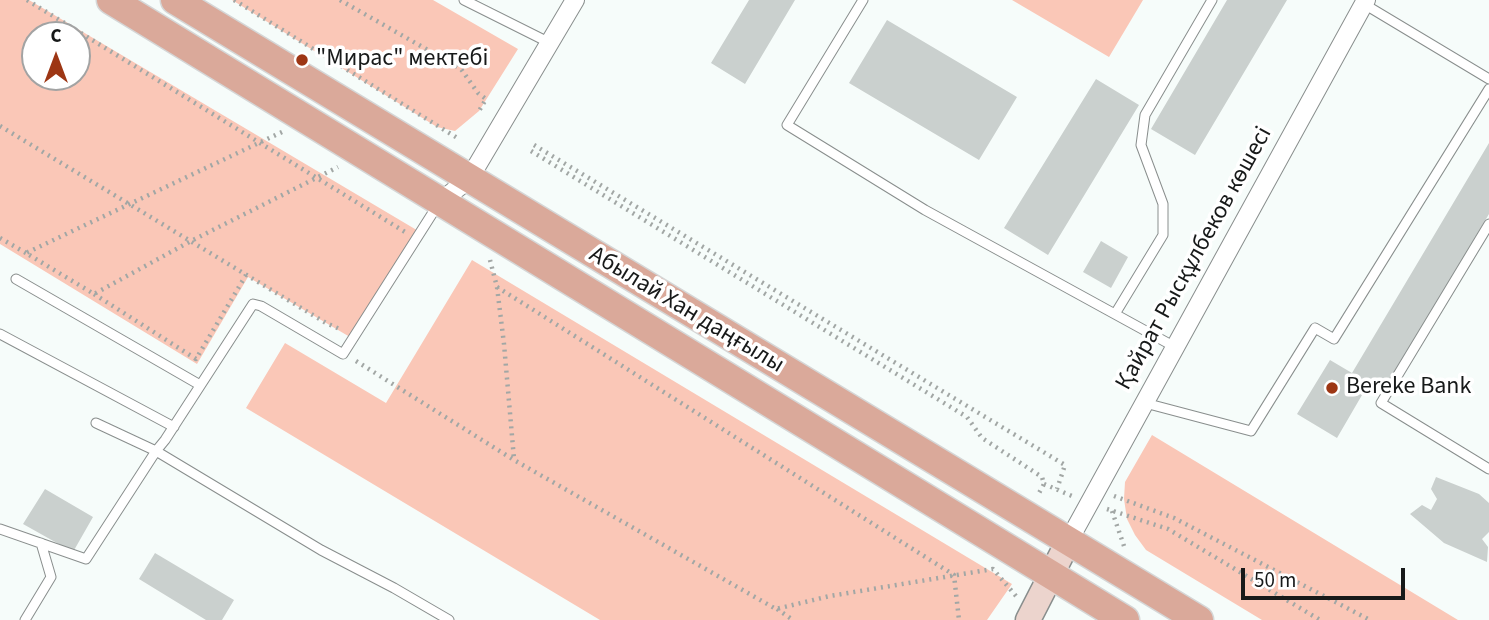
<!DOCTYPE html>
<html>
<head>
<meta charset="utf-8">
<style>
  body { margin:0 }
  #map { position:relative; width:1489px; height:620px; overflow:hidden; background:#f6fcfa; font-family:"Source Sans 3",sans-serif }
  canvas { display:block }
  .north { position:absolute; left:21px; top:21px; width:70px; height:70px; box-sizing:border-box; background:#fff; border:2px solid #a2a3a3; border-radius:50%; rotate:0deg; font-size:19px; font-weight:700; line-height:28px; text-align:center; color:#171919 }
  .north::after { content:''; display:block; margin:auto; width:24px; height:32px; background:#9d3614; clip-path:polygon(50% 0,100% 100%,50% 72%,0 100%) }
  .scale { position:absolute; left:1241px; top:568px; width:164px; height:32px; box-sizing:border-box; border:4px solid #171919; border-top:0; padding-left:9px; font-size:21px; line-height:24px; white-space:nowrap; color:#171919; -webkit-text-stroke:5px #fff; paint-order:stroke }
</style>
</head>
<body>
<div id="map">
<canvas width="1489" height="620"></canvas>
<div class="north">С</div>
<div class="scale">50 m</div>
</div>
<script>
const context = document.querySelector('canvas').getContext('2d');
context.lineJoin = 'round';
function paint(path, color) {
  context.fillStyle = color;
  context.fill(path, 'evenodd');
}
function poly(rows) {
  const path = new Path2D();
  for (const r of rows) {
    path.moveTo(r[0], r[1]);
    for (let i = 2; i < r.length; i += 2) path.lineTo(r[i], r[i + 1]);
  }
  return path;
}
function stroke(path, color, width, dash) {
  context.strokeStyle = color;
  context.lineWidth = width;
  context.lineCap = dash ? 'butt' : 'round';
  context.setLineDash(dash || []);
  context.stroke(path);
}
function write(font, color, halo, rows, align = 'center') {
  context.font = font + ' "Source Sans 3",sans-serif';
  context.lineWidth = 7;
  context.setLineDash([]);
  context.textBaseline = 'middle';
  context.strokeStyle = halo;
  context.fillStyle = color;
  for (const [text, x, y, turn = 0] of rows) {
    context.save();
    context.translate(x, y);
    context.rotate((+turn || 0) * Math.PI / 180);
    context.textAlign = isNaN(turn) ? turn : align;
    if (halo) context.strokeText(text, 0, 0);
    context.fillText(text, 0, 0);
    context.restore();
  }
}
const green = poly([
  [0,0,29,0,420,232,355,340,248,277,197,364,0,244],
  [35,35,77,35,77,77,35,77],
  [232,0,433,0,518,49,479,111,455,131,437,127],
  [1012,0,1143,0,1109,57],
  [472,260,1012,584,987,620,600,620,246,408,285,343,386,403],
  [1152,435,1458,620,1262,620,1146,550,1135,535,1127,519,1124,499,1125,482]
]);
const building = poly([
  [749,0,795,0,745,84,711,63],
  [1227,0,1287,0,1195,155,1151,129],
  [887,20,1017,97,979,160,849,83],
  [1096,79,1139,105,1048,255,1004,228],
  [1489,143,1489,214,1383,392,1369,383,1337,438,1297,414,1330,360,1352,373],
  [1101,241,1128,257,1111,288,1083,272],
  [1436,477,1479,494,1489,503,1489,532,1482,539,1488,547,1487,562,1444,543,1410,514,1422,505,1431,510,1437,499,1431,489],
  [45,489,93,517,73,552,23,524],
  [155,553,234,600,222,620,206,620,139,579]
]);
const path = poly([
  [27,0,405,232],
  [234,0,459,139],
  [340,0,461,69,478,93,486,99,479,111],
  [0,126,326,323,342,330],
  [282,132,26,253,94,294,191,241,338,167],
  [534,145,1065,465,1057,489],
  [531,151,967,417,982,438,1042,477,1044,484,1038,495],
  [0,238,26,253],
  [490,260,497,287,504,344,514,459],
  [497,287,954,575,959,620],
  [94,294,196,359,246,275],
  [356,361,514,460,776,609,830,596,993,569,1016,596],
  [1044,484,1072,496],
  [1114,496,1174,518,1370,620],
  [1107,509,1168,529,1320,620],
  [1112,511,1124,546],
  [777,609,793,620]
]);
const lane = poly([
  [464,0,550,43],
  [863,0,787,125,925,210,1175,347],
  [1364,4,1489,79],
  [1489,224,1381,403,1489,469],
  [16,279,200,385],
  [1115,314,1163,235,1163,204,1141,145,1145,115,1212,0],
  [0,334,174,427],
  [1145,403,1251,431,1315,328,1334,339,1489,89],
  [96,423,156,451,165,440,253,304,261,306,343,354,439,203],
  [0,529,86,559,156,451,321,550,394,588,449,620],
  [25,620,51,577,41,543]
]);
const street = poly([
  [440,202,469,179,575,0],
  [1068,542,1366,0]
]);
const secondary = poly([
  [1028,620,1068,542]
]);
const primary = poly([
  [111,0,1125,620],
  [175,0,1199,620]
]);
const markers = [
  [302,60,7,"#9d3614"],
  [1332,388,7,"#9d3614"]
];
const poiNames = [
  ["\"Мирас\" мектебі",316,60],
  ["Bereke Bank",1346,388]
];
const streetNames = [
  ["Қайрат Рысқұлбеков көшесі",1195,259,-61],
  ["Абылай Хан даңғылы",686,311,31]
];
paint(green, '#fac7b7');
paint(building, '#cad0ce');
stroke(lane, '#898e8d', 11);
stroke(street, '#898e8d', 20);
stroke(secondary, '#898e8d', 27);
stroke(primary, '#d5d6d6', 31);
stroke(path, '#a2a7a5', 4.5, [2, 5]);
stroke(lane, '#fff', 9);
stroke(street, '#fff', 18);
stroke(secondary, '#ecd4cd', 24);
stroke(primary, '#daa99a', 28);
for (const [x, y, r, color] of markers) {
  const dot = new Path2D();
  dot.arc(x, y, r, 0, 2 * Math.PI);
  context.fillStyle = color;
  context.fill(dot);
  stroke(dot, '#fff', 2.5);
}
write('24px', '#171919', '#fff', poiNames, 'left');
write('24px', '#171919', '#fff', streetNames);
</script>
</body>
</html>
